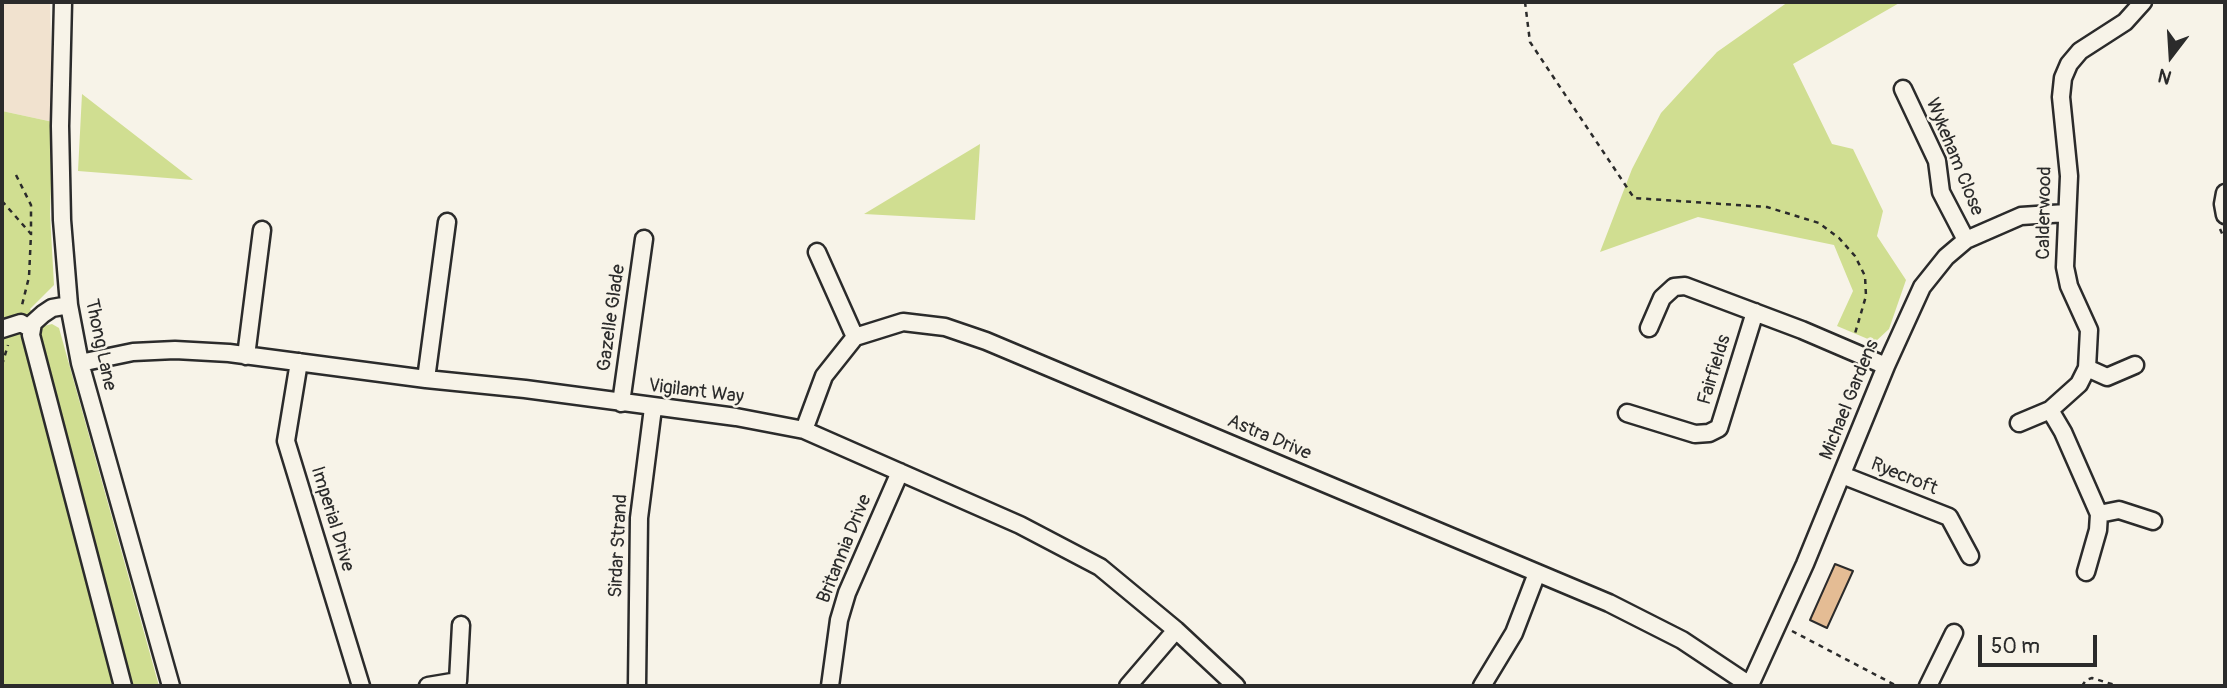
<!DOCTYPE html>
<html>
<head>
<meta charset="utf-8">
<style>
  body { margin:0 }
  #map { position:relative; width:2227px; height:688px; overflow:hidden; background:#f7f3e8; font-family:Pangolin,sans-serif }
  canvas { display:block }
  .frame { position:absolute; inset:0; border:4px solid #2b2b2b; pointer-events:none }
  .north { position:absolute; left:2136px; top:21px; width:70px; height:70px; -webkit-text-stroke:5px #f7f3e8; paint-order:stroke; rotate:197deg; font-size:19px; font-weight:700; line-height:28px; text-align:center; color:#2b2b2b }
  .north::after { content:''; display:block; margin:auto; width:24px; height:32px; background:#2b2b2b; clip-path:polygon(50% 0,100% 100%,50% 72%,0 100%) }
  .scale { position:absolute; left:1978px; top:635px; width:119px; height:32px; box-sizing:border-box; border:4px solid #2b2b2b; border-top:0; padding-left:9px; font-size:21px; line-height:24px; white-space:nowrap; color:#2b2b2b; -webkit-text-stroke:5px #f7f3e8; paint-order:stroke }
</style>
</head>
<body>
<div id="map">
<canvas width="2227" height="688"></canvas>
<div class="frame"></div>
<div class="north">N</div>
<div class="scale">50 m</div>
</div>
<script>
const context = document.querySelector('canvas').getContext('2d');
context.lineJoin = 'round';
function paint(path, color) {
  context.fillStyle = color;
  context.fill(path, 'evenodd');
}
function poly(rows) {
  const path = new Path2D();
  for (const r of rows) {
    path.moveTo(r[0], r[1]);
    for (let i = 2; i < r.length; i += 2) path.lineTo(r[i], r[i + 1]);
  }
  return path;
}
function stroke(path, color, width, dash) {
  context.strokeStyle = color;
  context.lineWidth = width;
  context.lineCap = dash ? 'butt' : 'round';
  context.setLineDash(dash || []);
  context.stroke(path);
}
function write(font, color, halo, rows, align = 'center') {
  context.font = font + ' Pangolin,sans-serif';
  context.lineWidth = 5;
  context.setLineDash([]);
  context.textBaseline = 'middle';
  context.strokeStyle = halo;
  context.fillStyle = color;
  for (const [text, x, y, turn = 0] of rows) {
    context.save();
    context.translate(x, y);
    context.rotate((+turn || 0) * Math.PI / 180);
    context.textAlign = isNaN(turn) ? turn : align;
    if (halo) context.strokeText(text, 0, 0);
    context.fillText(text, 0, 0);
    context.restore();
  }
}
const built = poly([
  [2,2,50,2,53,122,2,111]
]);
const green = poly([
  [1788,2,1901,2,1793,64,1832,144,1853,149,1883,211,1877,236,1906,280,1889,329,1875,342,1837,326,1853,291,1834,245,1698,217,1600,252,1632,169,1661,113,1717,52],
  [82,94,193,180,78,171],
  [2,111,53,122,50,214,54,285,30,309,44,326,52,324,59,328,159,686,2,686],
  [980,144,975,220,864,214]
]);
const building = poly([
  [1835,564,1853,571,1827,628,1810,620,1835,564]
]);
const path = poly([
  [1525,2,1530,42,1634,198,1767,207,1819,223,1839,238,1855,256,1865,276,1866,296,1854,337],
  [16,175,31,205,31,234],
  [2,201,31,234,29,277,21,309],
  [2220,229,2225,240],
  [2,365,8,345],
  [1792,631,1897,686],
  [2082,686,2086,680,2092,678,2118,686]
]);
const minor = poly([
  [63,2,60,126,62,220,69,305,80,363,171,686],
  [1903,89,1937,161,1941,192,1966,240],
  [2225,193,2223,204,2225,215],
  [817,252,855,337],
  [69,305,52,308,43,314,33,323,31,335,123,686],
  [1649,328,1662,298,1674,287,1685,286,1802,330,1886,366],
  [2,329,21,323,31,329],
  [246,356,262,230],
  [299,362,286,441,361,686],
  [80,363,133,352,175,350,229,353,426,379,525,389,736,417,804,430,1020,525,1100,567,1176,630,1236,686],
  [2087,368,2107,377,2135,365],
  [426,379,447,222],
  [621,403,644,239],
  [2050,410,2063,432,2099,514,2098,530,2086,572],
  [1627,413,1695,434,1709,433,1719,428,1755,312],
  [2019,423,2050,410,2079,384,2087,368,2089,330,2069,286,2065,267,2069,176,2061,97,2063,78,2069,64,2080,51,2125,22,2143,2],
  [804,430,824,376,855,337,903,322,945,327,986,341,1609,603,1682,640,1751,686],
  [1842,475,1949,517,1970,556],
  [2099,514,2119,510,2153,521],
  [1750,685,1805,564,1886,366,1922,287,1946,257,1966,240,2021,216,2066,213],
  [428,686,458,681,461,625],
  [637,686,639,518,653,408],
  [830,686,839,620,847,593,900,472],
  [1128,686,1176,630],
  [1482,686,1514,633,1537,573],
  [1928,686,1954,633]
]);
const streetNames = [
  ["Wykeham Close",1954,157,68],
  ["Calderwood",2045,213,-89],
  ["Gazelle Glade",612,318,-82],
  ["Thong Lane",100,345,78],
  ["Fairfields",1715,370,-73],
  ["Vigilant Way",696,392,7],
  ["Michael Gardens",1850,400,-68],
  ["Astra Drive",1269,438,23],
  ["Ryecroft",1904,477,22],
  ["Imperial Drive",332,519,73],
  ["Sirdar Strand",619,546,-87],
  ["Britannia Drive",845,549,-68]
];
paint(built, '#f1e2cf');
paint(green, '#d0de91');
paint(building, '#e4bc94');
stroke(building, '#2b2b2b', 2);
stroke(minor, '#2b2b2b', 21);
stroke(path, '#2b2b2b', 2.5, [5, 5]);
stroke(minor, '#f7f3e8', 16);
write('19px', '#2b2b2b', '#f7f3e8', streetNames);
</script>
</body>
</html>
